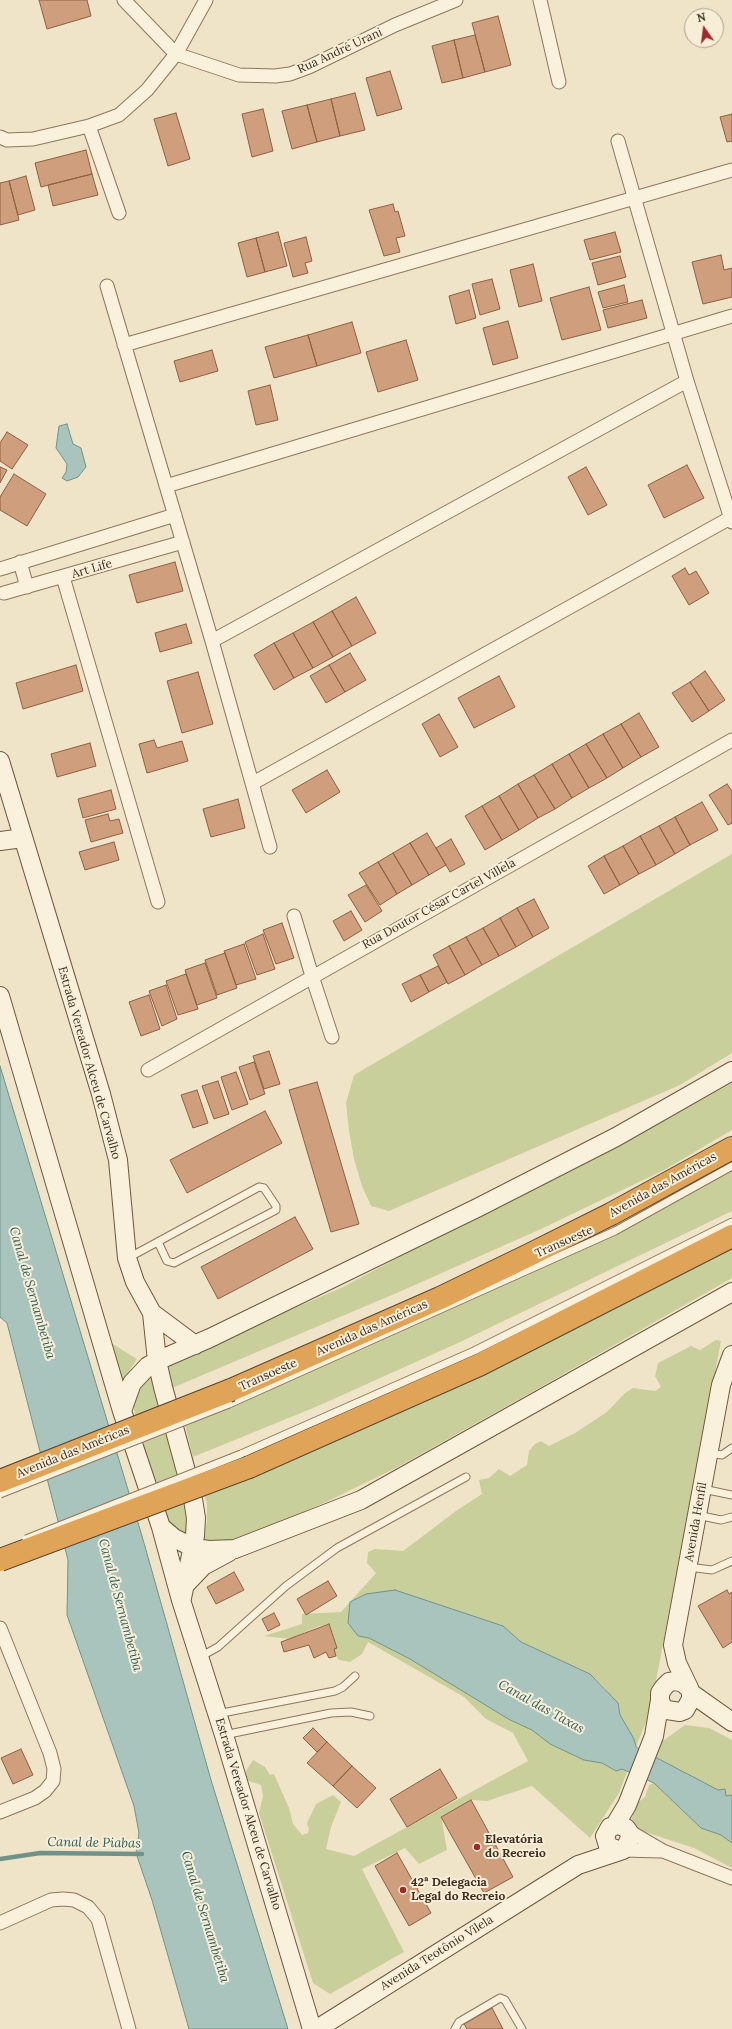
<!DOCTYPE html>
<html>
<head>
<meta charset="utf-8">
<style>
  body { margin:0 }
  #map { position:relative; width:732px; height:2029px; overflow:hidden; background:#f0e4c8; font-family:Lora,serif }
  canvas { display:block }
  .north { position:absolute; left:684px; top:8px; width:40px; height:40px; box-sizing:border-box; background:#f7eed8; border:1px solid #ada18e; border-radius:50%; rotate:346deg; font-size:11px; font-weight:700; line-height:16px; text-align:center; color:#3d2e20 }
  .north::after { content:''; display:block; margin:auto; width:14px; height:18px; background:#9e2a2b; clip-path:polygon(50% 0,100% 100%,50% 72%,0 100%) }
</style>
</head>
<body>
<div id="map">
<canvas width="732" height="2029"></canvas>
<div class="north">N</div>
</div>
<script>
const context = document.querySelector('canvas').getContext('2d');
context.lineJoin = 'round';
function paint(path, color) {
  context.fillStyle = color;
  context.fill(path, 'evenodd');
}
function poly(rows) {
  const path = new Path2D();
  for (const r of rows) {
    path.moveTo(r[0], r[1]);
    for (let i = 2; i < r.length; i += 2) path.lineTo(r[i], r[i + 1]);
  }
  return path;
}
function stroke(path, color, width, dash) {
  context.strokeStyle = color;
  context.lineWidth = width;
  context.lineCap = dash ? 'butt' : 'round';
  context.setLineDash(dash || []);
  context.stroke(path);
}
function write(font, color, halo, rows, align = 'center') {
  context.font = font + ' Lora,serif';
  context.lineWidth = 4;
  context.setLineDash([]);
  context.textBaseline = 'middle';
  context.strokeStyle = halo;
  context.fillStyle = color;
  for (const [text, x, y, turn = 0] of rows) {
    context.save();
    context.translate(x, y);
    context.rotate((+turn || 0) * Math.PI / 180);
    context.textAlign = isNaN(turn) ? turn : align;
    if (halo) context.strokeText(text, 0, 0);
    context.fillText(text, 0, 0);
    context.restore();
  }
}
const green = poly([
  [732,854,732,1053,680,1085,389,1211,371,1206,362,1186,354,1159,349,1131,346,1103,354,1075],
  [732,1083,732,1130,664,1170,541,1229,399,1292,172,1388,160,1364,220,1340,341,1288,499,1204,642,1133],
  [732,1168,732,1211,458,1343,318,1406,193,1457,185,1425,230,1407,614,1235],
  [732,1243,732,1278,532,1392,396,1468,324,1503,232,1542,203,1543,207,1520,207,1503,202,1489],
  [716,1340,721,1341,650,1712,636,1747,634,1739,620,1715,618,1703,609,1694,603,1686,590,1674,521,1642,503,1626,395,1591,358,1636,369,1638,410,1659,510,1720,532,1730,550,1744,584,1760,602,1763,615,1771,622,1769,627,1772,619,1793,590,1838,532,1786,487,1801,471,1800,441,1816,447,1850,419,1864,405,1848,362,1869,404,1952,330,1994,313,1983,259,1813,263,1796,261,1785,246,1780,246,1771,253,1760,265,1767,270,1775,274,1774,289,1808,293,1824,302,1835,308,1833,309,1829,307,1823,316,1804,333,1795,341,1802,331,1827,326,1849,354,1856,528,1761,513,1733,486,1719,464,1697,368,1642,362,1654,350,1662,339,1660,336,1656,334,1649,337,1647,329,1624,319,1626,290,1639,264,1636,302,1624,302,1614,341,1612,376,1573,367,1563,368,1552,375,1549,403,1551,456,1511,482,1494,479,1480,489,1478,499,1469,510,1476,527,1465,529,1451,535,1444,541,1441,549,1446,575,1433,607,1412,625,1393,633,1388,655,1391,661,1387,655,1376,658,1363,691,1346,700,1350],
  [108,1341,137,1359,122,1382],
  [148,1372,158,1393,188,1496,189,1538,171,1524,163,1516,134,1410,134,1395],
  [685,1725,709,1728,732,1740,732,1795,726,1796,656,1757,660,1743],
  [654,1783,701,1828,721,1835,732,1843,732,1868,694,1848,636,1829,632,1818,637,1803,645,1797,649,1785]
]);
const water = poly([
  [67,424,73,444,81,448,86,467,78,477,67,481,62,478,66,472,67,464,56,448,59,426,67,424],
  [0,1066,142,1536,211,1780,288,2029,189,2029,152,1900,136,1853,139,1833,134,1806,67,1615,68,1560,7,1323,0,1317,0,1066],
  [395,1590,503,1626,521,1642,590,1674,618,1703,620,1715,634,1739,636,1747,718,1790,725,1789,726,1796,732,1795,732,1843,721,1835,701,1828,654,1783,622,1769,616,1771,602,1763,584,1760,550,1744,532,1730,510,1720,410,1659,369,1638,358,1636,348,1623,350,1602,366,1594,395,1590]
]);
const stream = poly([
  [0,1859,40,1853,142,1854]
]);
const building = poly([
  [39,0,87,0,91,16,47,29,39,0],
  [498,16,511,65,485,72,472,23,498,16],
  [475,35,485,72,463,78,454,40,475,35],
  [454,40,463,78,442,83,432,46,454,40],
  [390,71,402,109,377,116,366,78,390,71],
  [355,93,365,130,340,136,331,99,355,93],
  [331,99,340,136,317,142,307,105,331,99],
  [307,105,317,142,292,149,282,111,307,105],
  [263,109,273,151,252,157,242,114,263,109],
  [176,113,190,159,168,166,154,119,176,113],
  [732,114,732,141,727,142,720,117,732,114],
  [86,150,92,174,41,187,35,163,86,150],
  [92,174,98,195,53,206,48,185,92,174],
  [26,176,35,210,18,215,9,181,26,176],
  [9,181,19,220,0,225,0,183,9,181],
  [393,204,395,212,398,211,405,236,396,238,400,252,384,256,369,210,393,204],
  [278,232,287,266,265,272,256,238,278,232],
  [615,232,621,252,590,260,584,240,615,232],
  [306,237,312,261,305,263,308,273,293,277,284,243,306,237],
  [256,238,265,272,247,277,238,243,256,238],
  [721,255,724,270,732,268,732,297,703,304,692,262,721,255],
  [620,256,626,277,598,285,592,263,620,256],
  [533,264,542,301,519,307,510,270,533,264],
  [492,279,500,309,480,315,472,284,492,279],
  [624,285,628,302,603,308,598,292,624,285],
  [589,287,601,330,562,340,550,298,589,287],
  [469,290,476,318,456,324,449,296,469,290],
  [642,300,647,318,608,328,603,310,642,300],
  [508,321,518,358,493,365,483,328,508,321],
  [352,322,361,353,317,366,308,335,352,322],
  [308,335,317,366,274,378,265,347,308,335],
  [406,340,418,380,378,392,366,352,406,340],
  [212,350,218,371,180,382,174,361,212,350],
  [270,385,278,420,256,425,248,391,270,385],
  [7,432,28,445,12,469,0,461,0,443,7,432],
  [687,465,704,498,664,518,648,485,687,465],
  [0,467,7,470,0,483,0,467],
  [586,467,607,505,588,515,568,477,586,467],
  [14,474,46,494,27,526,0,510,0,497,14,474],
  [175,562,183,591,137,603,129,575,175,562],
  [685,568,689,575,696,571,709,593,689,605,672,576,685,568],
  [356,597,376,633,352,646,332,611,356,597],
  [332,611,352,646,333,657,313,622,332,611],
  [313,622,333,657,313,668,293,633,313,622],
  [186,624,192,643,160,652,155,633,186,624],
  [293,633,313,668,294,678,274,643,293,633],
  [274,643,294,678,274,690,254,655,274,643],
  [350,653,366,680,345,692,329,665,350,653],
  [76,665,83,691,23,709,16,683,76,665],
  [329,665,345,692,326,703,310,676,329,665],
  [705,671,725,700,709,711,690,682,705,671],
  [198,672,213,724,182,733,167,681,198,672],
  [499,676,515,707,474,728,458,698,499,676],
  [690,682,709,711,692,722,672,693,690,682],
  [639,713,659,747,641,757,621,724,639,713],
  [439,714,458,747,440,757,422,724,439,714],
  [621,724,641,757,623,768,603,734,621,724],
  [603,734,623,768,607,778,586,744,603,734],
  [154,740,157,748,182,741,188,761,147,773,139,744,154,740],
  [90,743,96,766,57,777,51,754,90,743],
  [586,744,607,778,589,788,569,754,586,744],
  [569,754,589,788,572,798,552,764,569,754],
  [552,764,572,798,555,809,534,775,552,764],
  [327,770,340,792,306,813,292,790,327,770],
  [534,775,555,809,538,818,518,784,534,775],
  [518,784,538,818,519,830,499,796,518,784],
  [727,784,732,791,732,823,728,825,709,795,727,784],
  [111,790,116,809,83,818,78,799,111,790],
  [499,796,519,830,502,840,482,806,499,796],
  [238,799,245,828,211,837,203,809,238,799],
  [702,802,718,830,690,845,675,817,702,802],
  [482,806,502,840,485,850,465,816,482,806],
  [108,814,110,821,119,819,123,833,91,842,85,820,108,814],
  [675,817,690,845,675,854,659,826,675,817],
  [659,826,675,854,656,865,640,836,659,826],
  [427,833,446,865,429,875,410,843,427,833],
  [640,836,656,865,639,874,623,846,640,836],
  [451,839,465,864,450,872,436,848,451,839],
  [114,842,119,860,85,870,79,852,114,842],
  [410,843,429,875,412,885,393,853,410,843],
  [623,846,639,874,620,885,604,856,623,846],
  [393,853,412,885,397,894,378,862,393,853],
  [604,856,620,885,604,894,588,866,604,856],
  [378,862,397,894,380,905,359,873,378,862],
  [366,885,382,911,365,922,348,895,366,885],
  [534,899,549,928,533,937,517,908,534,899],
  [517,908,533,937,516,947,500,918,517,908],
  [351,911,362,930,344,941,333,921,351,911],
  [500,918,516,947,499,956,483,928,500,918],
  [282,923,294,958,276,964,263,930,282,923],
  [483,928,499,956,482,965,466,937,483,928],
  [263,934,275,969,257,975,245,942,263,934],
  [466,937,482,965,465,975,449,946,466,937],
  [244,944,256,979,236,985,224,951,244,944],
  [449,946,465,975,448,984,433,955,449,946],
  [225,953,237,988,217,995,205,960,225,953],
  [205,963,217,998,197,1005,185,970,205,963],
  [438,966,447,982,429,992,420,975,438,966],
  [186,974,198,1009,178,1015,166,981,186,974],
  [420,975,429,992,411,1002,402,984,420,975],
  [166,985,177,1019,162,1026,149,991,166,985],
  [149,995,160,1029,141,1036,129,1002,149,995],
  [269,1051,280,1084,264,1089,253,1056,269,1051],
  [254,1062,265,1094,250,1100,239,1067,254,1062],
  [236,1072,248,1104,232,1110,221,1077,236,1072],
  [218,1081,229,1114,214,1119,202,1086,218,1081],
  [317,1082,359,1224,331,1232,289,1090,317,1082],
  [197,1090,208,1123,193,1128,181,1095,197,1090],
  [265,1111,282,1143,187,1193,170,1160,265,1111],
  [295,1217,313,1249,218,1299,201,1267,295,1217],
  [234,1572,244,1590,216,1604,207,1587,234,1572],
  [328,1581,337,1596,306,1615,297,1599,328,1581],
  [727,1590,729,1594,732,1592,732,1642,723,1648,698,1606,727,1590],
  [274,1613,280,1625,268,1631,262,1619,274,1613],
  [329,1624,337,1648,334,1649,336,1656,329,1658,326,1652,314,1658,309,1645,284,1652,281,1642,329,1624],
  [313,1728,327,1742,317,1752,303,1738,313,1728],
  [327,1742,352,1766,333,1786,307,1763,327,1742],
  [21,1749,33,1775,13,1784,1,1758,21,1749],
  [352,1766,376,1788,357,1808,333,1786,352,1766],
  [440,1769,457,1798,407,1827,390,1799,440,1769],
  [471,1800,513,1877,484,1893,441,1817,471,1800],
  [397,1853,431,1913,409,1926,375,1866,397,1853],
  [492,2008,503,2029,467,2029,464,2024,492,2008]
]);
const lane = poly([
  [128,1258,259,1187,264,1188,276,1206,276,1210,174,1263,167,1261,158,1242],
  [229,1404,615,1231,732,1166],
  [709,1453,722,1455,732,1448],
  [241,1454,474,1351,732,1222],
  [703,1489,732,1495],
  [697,1515,721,1520,732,1517],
  [688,1567,712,1570,732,1561],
  [200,1657,218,1647,286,1586,337,1548,466,1477],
  [217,1714,335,1691,343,1687,355,1676],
  [224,1735,331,1713,351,1712,370,1716],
  [455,2029,459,2022,500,1998,505,2000,522,2029]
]);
const street = poly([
  [124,0,176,54,239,75,275,76,290,74,309,67,395,25,456,0],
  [540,0,559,82],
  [89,126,119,213],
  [0,137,7,140,33,139,89,126,119,115,147,90,176,54,206,0],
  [618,141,687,381,732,522],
  [107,286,212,641,270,847],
  [124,345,732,170],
  [166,486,732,316],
  [20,562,27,587],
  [0,569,175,515],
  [63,577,158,902],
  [4,593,183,542],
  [212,641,687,381],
  [253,783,732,517],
  [294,916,312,976,332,1037],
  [148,1070,732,740],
  [0,1628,50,1753,54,1769,53,1781,45,1791,35,1798,0,1812],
  [629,1831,663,1851,732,1878],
  [623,1850,661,1851],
  [0,1923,51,1900,63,1899,74,1900,88,1907,98,1919,129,2029]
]);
const secondary = poly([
  [0,761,101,1094,118,1160,127,1258,135,1282,152,1313,157,1361,163,1387,192,1493,196,1518,195,1536,182,1598],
  [0,841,23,838],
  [0,996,122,1411,161,1527,181,1600,224,1735,312,2029],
  [152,1313,195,1345],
  [122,1411,132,1383,148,1366,157,1361,210,1338,477,1208,616,1137,732,1071],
  [161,1527,174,1538,194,1548,209,1550,235,1549,361,1500,732,1292],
  [184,1586,203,1566,229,1552],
  [689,1688,683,1683,676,1681,669,1682,664,1687,660,1693,660,1700,662,1706,667,1710,680,1712,685,1710,691,1699,691,1693,689,1688,677,1663,673,1645,721,1385,732,1355],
  [691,1693,732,1722],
  [615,1825,627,1805,654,1736,660,1700],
  [317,2029,578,1865,623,1850,626,1847,631,1835,626,1828,619,1825,610,1827,605,1836,608,1846,618,1850]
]);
const highway = poly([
  [231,1390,440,1298,527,1256,611,1214,732,1148],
  [249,1467,479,1365,732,1236]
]);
const laneBridge = poly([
  [0,1494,229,1404],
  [26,1539,241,1454]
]);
const highwayBridge = poly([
  [0,1481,231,1390],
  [0,1560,249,1467]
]);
const markers = [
  [477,1847,4,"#9e2a2b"],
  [403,1890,4,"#9e2a2b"]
];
const streetNames = [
  ["Rua André Urani",340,51,-25],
  ["Art Life",92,569,-16],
  ["Rua Doutor César Cartel Villela",439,904,-29],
  ["Estrada Vereador Alceu de Carvalho",89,1063,74],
  ["Avenida das Américas",663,1185,-29],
  ["Transoeste",564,1242,-24],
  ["Avenida das Américas",372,1328,-24],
  ["Transoeste",268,1375,-24],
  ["Avenida das Américas",73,1452,-22],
  ["Avenida Henfil",696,1522,-80],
  ["Estrada Vereador Alceu de Carvalho",248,1814,73],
  ["Avenida Teotônio Vilela",437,1953,-32]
];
const poiNames = [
  ["Elevatória",485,1840],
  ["do Recreio",485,1854],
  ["42ª Delegacia",411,1883],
  ["Legal do Recreio",411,1897]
];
const waterNames = [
  ["Canal de Sernambetiba",32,1293,74],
  ["Canal de Sernambetiba",120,1605,75],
  ["Canal das Taxas",541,1707,29],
  ["Canal de Piabas",94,1843,1],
  ["Canal de Sernambetiba",205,1917,73]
];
paint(green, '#c9cf9b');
paint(water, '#a9c4bc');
stroke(water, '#6f938a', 1);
stroke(stream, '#6f938a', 4.5);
paint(building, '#cf9f7d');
stroke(building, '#8d5f41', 1);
stroke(lane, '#8d765c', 9);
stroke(street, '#8d765c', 15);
stroke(secondary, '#6f573f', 20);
stroke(highway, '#5b4430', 24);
stroke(lane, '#faf1dc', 7);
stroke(street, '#faf1dc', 13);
stroke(secondary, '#faf1dc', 18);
stroke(highway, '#e0a458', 22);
stroke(laneBridge, '#8d765c', 9, []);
stroke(highwayBridge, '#5b4430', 24, []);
stroke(laneBridge, '#faf1dc', 7);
stroke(highwayBridge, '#e0a458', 22);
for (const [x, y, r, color] of markers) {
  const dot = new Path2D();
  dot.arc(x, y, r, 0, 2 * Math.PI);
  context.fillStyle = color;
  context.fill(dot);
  stroke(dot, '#f7eed8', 1.5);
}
write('12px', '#3d2e20', '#f7eed8', streetNames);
write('bold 12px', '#3d2e20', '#f7eed8', poiNames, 'left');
write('italic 13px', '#2f5d5a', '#f7eed8', waterNames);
</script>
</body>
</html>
